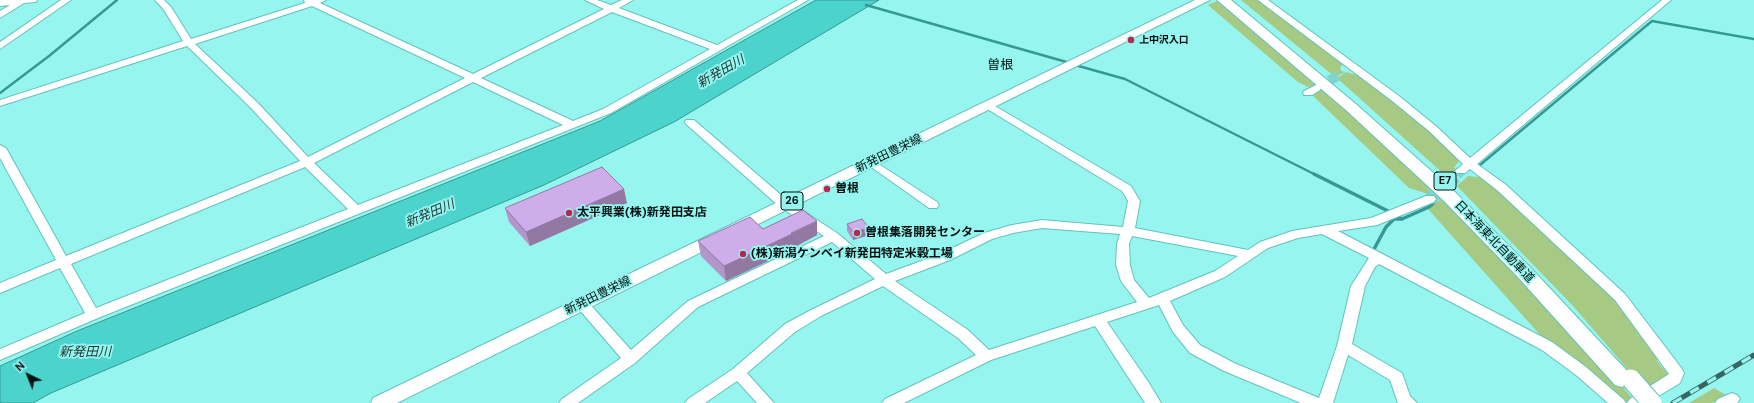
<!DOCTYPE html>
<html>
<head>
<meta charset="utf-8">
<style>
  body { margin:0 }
  #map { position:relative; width:1754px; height:403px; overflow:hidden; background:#96f6ef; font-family:"DM Sans",sans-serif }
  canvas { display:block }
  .north { position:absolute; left:8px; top:355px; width:40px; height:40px; -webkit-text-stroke:3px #96f6ef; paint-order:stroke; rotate:317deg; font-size:11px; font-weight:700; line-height:16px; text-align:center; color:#001110 }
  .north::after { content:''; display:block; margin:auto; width:14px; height:18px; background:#001110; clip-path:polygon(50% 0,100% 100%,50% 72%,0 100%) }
</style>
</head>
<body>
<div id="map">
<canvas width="1754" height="403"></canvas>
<div class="north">N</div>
</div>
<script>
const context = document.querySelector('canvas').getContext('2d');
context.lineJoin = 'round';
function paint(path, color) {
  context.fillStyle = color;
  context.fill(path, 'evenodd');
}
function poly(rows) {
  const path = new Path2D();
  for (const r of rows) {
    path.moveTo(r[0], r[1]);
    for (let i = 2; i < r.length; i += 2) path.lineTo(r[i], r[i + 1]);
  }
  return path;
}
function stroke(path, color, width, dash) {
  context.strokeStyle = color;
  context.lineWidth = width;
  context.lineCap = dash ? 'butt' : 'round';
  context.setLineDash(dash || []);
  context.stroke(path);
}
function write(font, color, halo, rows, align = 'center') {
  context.font = font + ' "DM Sans","Noto Sans JP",sans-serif';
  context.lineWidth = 3.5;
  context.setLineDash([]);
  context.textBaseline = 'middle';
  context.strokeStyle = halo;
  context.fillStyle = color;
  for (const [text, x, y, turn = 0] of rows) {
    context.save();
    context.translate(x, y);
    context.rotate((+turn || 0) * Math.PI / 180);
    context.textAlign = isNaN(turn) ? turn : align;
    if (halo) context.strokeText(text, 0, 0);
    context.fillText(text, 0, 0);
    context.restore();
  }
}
const green = poly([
  [1241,0,1258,0,1344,63,1340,68,1341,71,1345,72,1335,77],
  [1217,1,1264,38,1320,85,1308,87,1298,82,1208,5],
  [1346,72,1362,76,1461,158,1454,168,1459,170,1451,178,1447,177,1337,78],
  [1323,87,1436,190,1429,197,1425,193,1409,188,1312,95],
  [1468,176,1487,178,1602,283,1658,350,1657,361,1671,378,1648,393,1574,307,1457,186],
  [1444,197,1595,355,1633,399,1624,403,1549,345,1428,209],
  [1714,388,1728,396,1712,403,1689,403]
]);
const water = poly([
  [816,0,879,0,674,122,544,185,51,393,33,403,0,403,0,366,77,331,600,121,816,0]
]);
const streamFar1 = poly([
  [866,5,1070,63],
  [1075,65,1125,79,1316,175],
  [0,93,49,56,117,0],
  [1480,165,1652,21,1754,39]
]);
const stream = poly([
  [1314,174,1390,212],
  [1395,215,1402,219],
  [1373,251,1386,227,1394,219,1402,219,1429,207,1435,202]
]);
const minorTunnelFar1 = poly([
  [1316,88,1343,73],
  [1457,175,1461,171]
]);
const minorTunnel = poly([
  [1430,199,1458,174]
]);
const minor = poly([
  [0,0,37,0,36,2,24,3,0,18,0,11,10,5,0,6,0,0],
  [61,0,71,0,0,49,0,42,61,0],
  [155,0,164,0,171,7,191,39,305,3,304,0,326,0,320,3,473,74,604,9,585,0,597,0,611,5,622,0,633,0,619,8,717,45,798,0,808,0,611,113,98,318,0,360,0,349,85,313,60,268,0,293,0,283,56,260,0,158,0,145,6,148,66,256,300,161,250,107,187,46,0,106,0,100,183,41,164,10,155,0],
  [312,6,465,78,308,157,258,103,195,44,312,6],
  [612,12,710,49,603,109,573,121,481,78,612,12],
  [473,82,563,125,358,205,314,163,473,82],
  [305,167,348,209,96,308,71,264,305,167],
  [1258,0,1268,0,1399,96,1437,127,1470,158,1662,0,1671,0,1477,164,1505,184,1625,294,1682,369,1684,373,1680,383,1647,403,1627,403,1630,399,1669,374,1615,300,1497,190,1470,169,1465,173,1457,173,1455,171,1463,164,1429,131,1391,100,1258,0],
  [1316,85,1320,86,1321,88,1320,90,1312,95,1304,95,1303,93,1304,91,1316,85],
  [988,102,1131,186,1140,201,1135,228,1248,250,1260,242,1292,231,1371,218,1426,196,1434,196,1436,199,1434,202,1377,225,1338,231,1552,342,1586,367,1623,399,1626,403,1608,403,1576,375,1542,350,1379,264,1375,267,1365,286,1352,344,1402,373,1410,396,1417,403,1398,403,1390,380,1348,355,1333,403,1301,403,1224,371,1190,353,1173,332,1159,305,1107,322,1149,383,1161,403,1145,403,1095,326,991,360,904,403,882,403,885,399,976,355,958,338,883,286,821,316,795,332,747,373,774,403,757,403,737,381,705,403,685,403,688,399,733,369,785,324,811,310,875,279,832,242,698,307,635,363,578,403,559,403,562,399,621,358,577,307,575,304,577,301,587,301,631,350,688,301,824,236,780,207,686,124,685,122,686,120,694,120,788,201,837,233,886,274,940,254,984,233,1012,225,1042,220,1123,227,1128,201,1122,191,984,107,983,105,988,102],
  [1042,228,1120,234,1117,244,1116,265,1121,281,1137,302,989,350,968,330,895,281,950,260,992,239,1013,233,1042,228],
  [1322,234,1369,258,1351,286,1337,346,1319,398,1234,363,1200,345,1183,325,1170,301,1225,277,1268,248,1298,238,1322,234],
  [1132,236,1238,256,1215,271,1149,298,1134,280,1130,265,1129,244,1132,236],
  [871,159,937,202,939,205,937,208,929,208,867,164,865,162,867,160,871,159],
  [1732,393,1737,395,1740,399,1737,403,1715,403,1718,399,1732,393]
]);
const major = poly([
  [1195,0,1210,0,397,403,371,403,373,398,1195,0]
]);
const highway = poly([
  [1217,0,1231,0,1357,105,1456,193,1530,267,1629,373,1632,379,1629,385,1622,387,1615,385,1516,275,1444,201,1347,111,1217,0]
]);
const rail = poly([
  [1673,403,1754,355]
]);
const highwayBridge = poly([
  [1631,379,1652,403]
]);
const wall = poly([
  [627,203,530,246,509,222,505,208],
  [847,224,869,235,853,240,847,231],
  [763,229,817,235,793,248,793,249,726,281,701,256,698,241]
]);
const shadedWall = poly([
  [624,189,627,203,530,246,526,232],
  [817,221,817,235,793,248,793,249,726,281,724,266],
  [869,228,869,235,853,240,853,232]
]);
const building = poly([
  [602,167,624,189,526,232,505,208,602,167],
  [803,210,817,221,791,233,792,234,724,266,698,241,750,217,763,229,803,210],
  [862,219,869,228,853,232,847,224,862,219]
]);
const markers = [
  [1131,40,4,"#b72750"],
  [827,189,4,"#b72750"],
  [569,213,4,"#b72750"],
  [857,233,4,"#b72750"],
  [743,254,4,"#b72750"]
];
const farPoinames = [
  ["上中沢入口",1139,40]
];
const shields = [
  [1445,181,22],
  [792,201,22]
];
const shieldNames = [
  ["E7",1445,181],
  ["26",792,201]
];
const streetNames = [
  ["新発田豊栄線",889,154,-26],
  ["日本海東北自動車道",1494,242,46],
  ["新発田豊栄線",598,296,-26]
];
const poiNames = [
  ["曽根",835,189],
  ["太平興業(株)新発田支店",577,213],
  ["曽根集落開発センター",865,233],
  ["(株)新潟ケンベイ新発田特定米穀工場",751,254]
];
const neighbourhoodNames = [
  ["曽根",1000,66]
];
const waterNames = [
  ["新発田川",721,72,-30],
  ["新発田川",430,214,-23],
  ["新発田川",85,353]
];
paint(green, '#a6ca83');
paint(water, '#4bd3cc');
stroke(water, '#349994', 1);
stroke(streamFar1, '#349994', 2.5);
stroke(stream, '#349994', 3.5);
stroke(minorTunnelFar1, '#80d4ce', 10, [10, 5]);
stroke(minorTunnel, '#80d4ce', 14, [14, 6]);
stroke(minor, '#62c2bc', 2);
stroke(major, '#62c2bc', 2);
stroke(highway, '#62c2bc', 2);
paint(minor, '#fff');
paint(major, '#fff');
paint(highway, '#fff');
stroke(rail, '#386663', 5);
stroke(rail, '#96f6ef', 3.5, [10]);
stroke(highwayBridge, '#62c2bc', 21, []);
stroke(highwayBridge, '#fff', 19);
paint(wall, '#b295c9');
paint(shadedWall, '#9179a4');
paint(building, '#cfadea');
stroke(building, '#9179a4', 1);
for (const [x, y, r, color] of markers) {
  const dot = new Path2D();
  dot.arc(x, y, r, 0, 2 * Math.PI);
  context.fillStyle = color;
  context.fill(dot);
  stroke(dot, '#96f6ef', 1.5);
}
write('bold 10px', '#001110', '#96f6ef', farPoinames, 'left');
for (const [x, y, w] of shields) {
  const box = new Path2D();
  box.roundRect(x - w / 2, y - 9, w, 18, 3);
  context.fillStyle = '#96f6ef';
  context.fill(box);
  stroke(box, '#001110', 1);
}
write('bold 11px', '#001110', null, shieldNames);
write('12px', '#001110', '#96f6ef', streetNames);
write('bold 12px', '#001110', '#96f6ef', poiNames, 'left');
write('13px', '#001110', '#96f6ef', neighbourhoodNames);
write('italic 13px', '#193634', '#96f6ef', waterNames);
</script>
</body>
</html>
